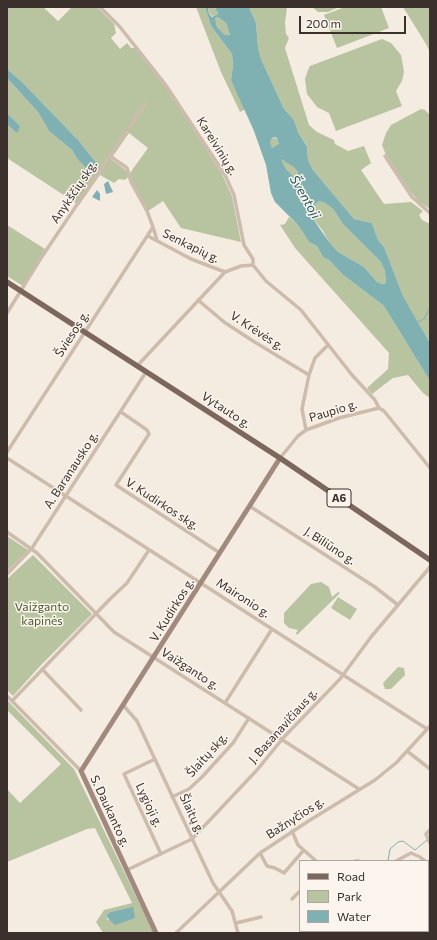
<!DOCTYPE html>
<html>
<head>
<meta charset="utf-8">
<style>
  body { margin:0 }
  #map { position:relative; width:437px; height:940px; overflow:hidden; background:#f4ebe1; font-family:Commissioner,sans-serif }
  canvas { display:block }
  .frame { position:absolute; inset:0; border:8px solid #3b302b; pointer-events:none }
  .legend { position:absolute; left:299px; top:860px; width:130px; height:72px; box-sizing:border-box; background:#fbf5ee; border:1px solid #aea6a0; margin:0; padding:5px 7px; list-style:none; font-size:12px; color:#3b302b }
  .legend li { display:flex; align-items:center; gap:8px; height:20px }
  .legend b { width:20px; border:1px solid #aea6a0 }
  .scale { position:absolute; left:299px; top:16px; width:107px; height:18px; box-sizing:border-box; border:2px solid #3b302b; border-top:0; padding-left:5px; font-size:12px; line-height:14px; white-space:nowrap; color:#3b302b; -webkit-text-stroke:3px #fbf5ee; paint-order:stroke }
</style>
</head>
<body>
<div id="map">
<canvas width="437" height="940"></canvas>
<div class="frame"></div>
<ul class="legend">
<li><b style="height:5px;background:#7d675c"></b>Road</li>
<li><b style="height:11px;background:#b8c4a0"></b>Park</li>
<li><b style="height:11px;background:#7fb0b2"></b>Water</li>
</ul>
<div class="scale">200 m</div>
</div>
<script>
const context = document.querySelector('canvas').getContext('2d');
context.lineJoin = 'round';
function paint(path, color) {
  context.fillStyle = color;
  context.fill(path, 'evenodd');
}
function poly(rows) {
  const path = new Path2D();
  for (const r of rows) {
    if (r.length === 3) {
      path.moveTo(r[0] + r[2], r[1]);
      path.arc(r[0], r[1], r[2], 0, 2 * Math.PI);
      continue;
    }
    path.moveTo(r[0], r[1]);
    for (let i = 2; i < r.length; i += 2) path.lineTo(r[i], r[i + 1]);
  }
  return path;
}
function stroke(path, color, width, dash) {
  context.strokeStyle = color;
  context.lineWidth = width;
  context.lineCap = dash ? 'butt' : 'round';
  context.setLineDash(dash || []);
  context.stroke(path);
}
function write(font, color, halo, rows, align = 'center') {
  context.font = font + ' Commissioner,sans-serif';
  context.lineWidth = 3;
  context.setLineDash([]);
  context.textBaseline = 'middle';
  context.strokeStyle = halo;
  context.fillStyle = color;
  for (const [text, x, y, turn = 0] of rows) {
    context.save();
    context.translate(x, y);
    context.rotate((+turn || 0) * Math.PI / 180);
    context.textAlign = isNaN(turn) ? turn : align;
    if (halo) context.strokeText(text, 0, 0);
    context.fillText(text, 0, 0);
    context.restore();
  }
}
const green = poly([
  [7,7,43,7,58,21,72,7,97,7,114,24,116,33,111,38,120,49,127,43,131,48,135,48,152,69,170,93,222,174,232,196,241,242,181,228,163,201,148,211,132,181,130,173,148,148,129,133,111,159,127,171,128,177,125,180,119,179,114,183,100,175,79,205,7,158,7,124,15,132,20,126,7,113,7,78,38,112,49,131,72,150,78,160,89,171,98,165,78,140,22,82,7,69],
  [196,7,205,7,211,26,232,54,233,65,231,80,246,109,240,112,221,72],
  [208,7,215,7,218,14,214,16,210,15],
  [249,7,287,7,285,23,286,34,289,38,285,48,309,125,317,132,334,140,335,144,348,151,364,146,371,163,361,170,384,204,411,202,423,211,419,215,422,220,430,224,430,343,403,296,384,247,378,240,372,223,354,219,313,170,308,160,307,145,298,132,294,120,284,109,261,59,258,48,256,23],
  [312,7,339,7,328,12,318,12],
  [345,7,381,7,389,28,337,48,324,15],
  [403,7,430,7,430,52,426,44],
  [218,17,226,23,230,35,225,35,217,27,215,18],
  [382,39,391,43,401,55,404,72,402,81,396,91,402,106,336,131,329,113,317,107,307,94,305,79,308,70,310,66],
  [421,109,425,110,430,115,430,209,419,202,410,191,386,155,382,145,386,133,391,125],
  [274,143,5],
  [281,159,294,166,298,172,298,178,293,176,286,169],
  [301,191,308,197,309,200,305,203,300,202,299,192],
  [319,201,325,203,333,209,343,224,381,262,385,271,386,283,382,284,377,282,364,267,338,252,329,242,323,231,311,216,311,208],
  [289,217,298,225,309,242,317,246,323,257,329,260,342,274,384,306,430,381,430,398,423,393,408,375,393,378,372,394,367,388,388,369,389,353,295,248,280,225,285,224],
  [7,225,45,249,23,286,7,276],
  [7,536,28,550,7,571],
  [33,555,92,614,41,665,13,696,7,690,7,579],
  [321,582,329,587,332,597,338,592,340,593,297,635,296,633,298,630,289,628,284,623,284,613,311,584],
  [338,597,357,609,350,620,331,608],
  [398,667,404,668,405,675,391,689,385,689,383,683],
  [7,700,74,769,154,933,103,933,96,922,104,910,132,903,95,828,87,829,7,862,7,789,20,803,61,764,7,710],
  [125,909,108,920,106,916,110,912]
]);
const water = poly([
  [205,7,208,7,209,14,212,17,218,14,215,7,249,7,256,23,258,48,261,59,284,109,294,120,298,132,307,146,308,160,313,170,354,219,372,223,378,240,384,247,403,296,430,343,430,381,384,306,342,274,329,260,323,257,317,246,309,242,298,225,275,202,271,193,266,165,254,131,231,80,233,65,232,54,211,26],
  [218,17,226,23,230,35,225,35,217,27,215,18],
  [274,137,277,138,279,144,272,148,270,143,271,139],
  [281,159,294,167,298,172,298,178,293,176,286,169],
  [301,191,308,197,309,200,305,203,300,202,299,192],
  [319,201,325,203,333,209,343,224,381,262,385,271,386,283,382,284,377,282,364,267,338,252,329,242,311,216,311,208],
  [7,69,22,82,78,140,98,165,97,169,94,171,89,171,78,160,72,150,49,131,38,112,7,78],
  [7,113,20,126,18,132,15,132,7,124],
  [108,181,113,192,106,194,104,184],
  [97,190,100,194,100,201,92,197],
  [133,907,135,918,115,925,106,916,110,912]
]);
const stream = poly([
  [418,322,424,319,430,308],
  [388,861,390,849,398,842,403,841,415,850,427,840],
  [349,931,349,933]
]);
const street = poly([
  [100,7,120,27,165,84,225,175,234,195,244,245,253,259,253,265,266,281,301,310,352,375,375,400,379,408,384,411,430,468],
  [385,156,412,197,430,213],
  [153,227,157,240],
  [148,236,191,259,225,272],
  [198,300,224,322,253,341,309,375],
  [7,313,41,258,145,104],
  [137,366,225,272,241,266,253,265],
  [121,412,147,430,149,434,116,485,220,553],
  [306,430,302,409,309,375,315,358,327,346],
  [7,452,153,227,147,211,131,182,127,168,110,156],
  [7,458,427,729],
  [280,458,298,436,306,430,339,418,379,408],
  [251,507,375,587,398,605],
  [7,532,37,553,114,632,359,789],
  [7,574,32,548,146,372],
  [42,669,81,710],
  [7,696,81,771],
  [12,701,110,599,127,583,149,550],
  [225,703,272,629],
  [123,705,137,721,213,883,232,911,238,933],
  [407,751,430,769],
  [155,759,124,774,161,854],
  [172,797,189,789,202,777,233,743,249,718],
  [430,830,426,834,430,843],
  [292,831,298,845,316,861],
  [260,853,267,866,275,868,284,873,303,851],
  [355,861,359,861],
  [396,861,411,853,420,857,425,861],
  [428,865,430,864],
  [127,870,192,839,257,770,284,737,340,679,371,637,430,567],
  [292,899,300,891],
  [236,923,261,917],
  [176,933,260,853,307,822,375,780,396,763,430,726]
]);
const secondary = poly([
  [156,933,81,771,280,458]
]);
const primary = poly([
  [7,282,280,458,430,560]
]);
const shields = [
  [339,498,24]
];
const shieldNames = [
  ["A6",339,498]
];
const streetNames = [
  ["Kareivinių g.",217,146,58],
  ["Anykščių skg.",74,192,-56],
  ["Senkapių g.",191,246,26],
  ["V. Krėvės g.",257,331,33],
  ["Šviesos g.",72,334,-57],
  ["Vytauto g.",226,410,33],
  ["Paupio g.",333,411,-17],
  ["A. Baranausko g.",71,470,-57],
  ["V. Kudirkos skg.",162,504,33],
  ["J. Biliūno g.",330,546,33],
  ["Maironio g.",243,598,33],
  ["V. Kudirkos g.",172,610,-58],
  ["Vaižganto g.",190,669,33],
  ["J. Basanavičiaus g.",283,726,-48],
  ["Šlaitų skg.",207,755,-48],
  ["Lygioji g.",149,805,65],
  ["S. Daukanto g.",110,811,65],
  ["Šlaitų g.",192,814,65],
  ["Bažnyčios g.",295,818,-33]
];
const parkNames = [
  ["Vaižganto",42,607],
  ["kapinės",42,621]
];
const waterNames = [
  ["Šventoji",305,197,60]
];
paint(green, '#b8c4a0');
paint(water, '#7fb0b2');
stroke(stream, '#7fb0b2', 1);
stroke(street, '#cdbbac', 3.5);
stroke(secondary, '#a18a7d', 5);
stroke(primary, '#7d675c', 5.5);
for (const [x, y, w] of shields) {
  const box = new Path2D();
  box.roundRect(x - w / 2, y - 9, w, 18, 3);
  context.fillStyle = '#fbf5ee';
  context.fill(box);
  stroke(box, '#3b302b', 1);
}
write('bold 11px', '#3b302b', null, shieldNames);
write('12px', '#3b302b', '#fbf5ee', streetNames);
write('12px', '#4a5a2e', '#fbf5ee', parkNames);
write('italic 13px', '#1f5a5e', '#fbf5ee', waterNames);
</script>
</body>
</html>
